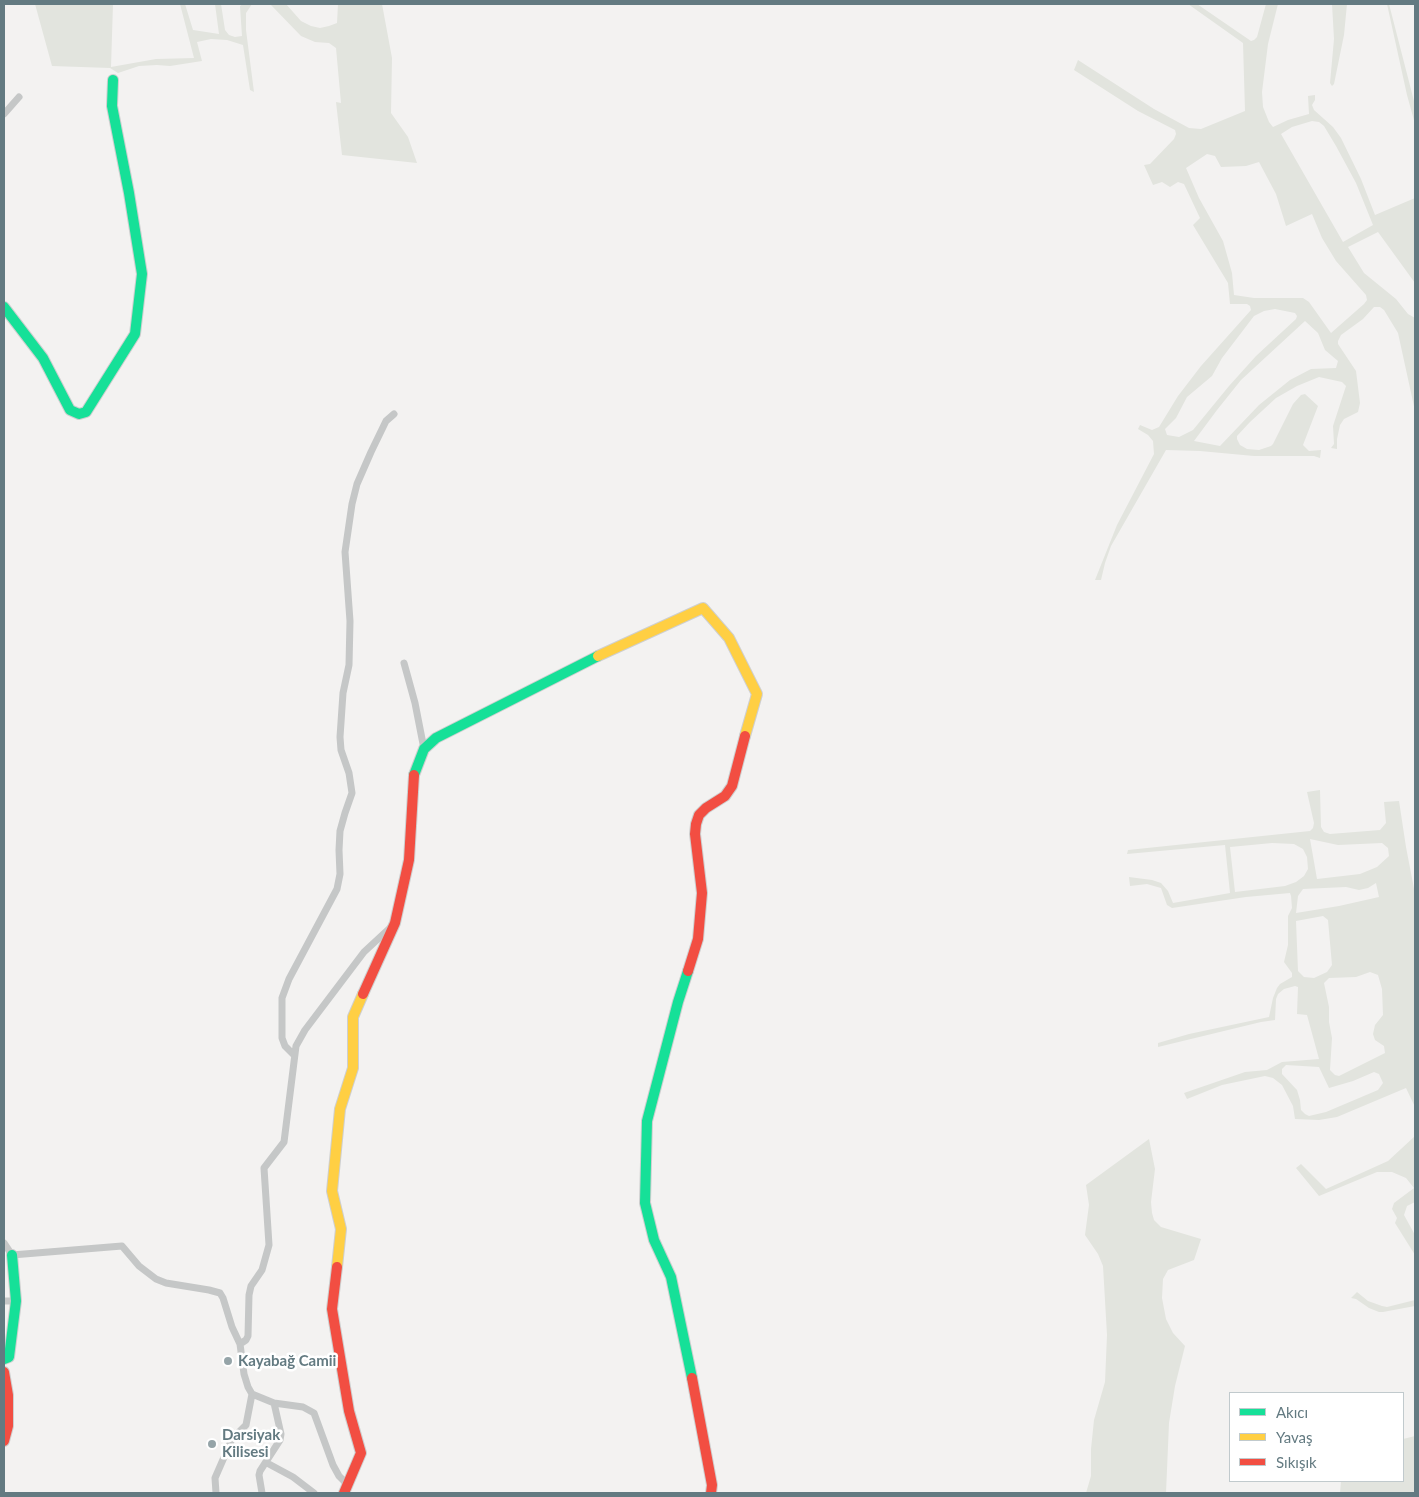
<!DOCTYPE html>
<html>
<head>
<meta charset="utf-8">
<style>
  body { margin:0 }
  #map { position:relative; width:1419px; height:1497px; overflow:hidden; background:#f3f2f1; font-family:Lato,sans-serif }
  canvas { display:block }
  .frame { position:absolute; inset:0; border:5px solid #637a81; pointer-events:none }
  .legend { position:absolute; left:1229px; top:1392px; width:175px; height:90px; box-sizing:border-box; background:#fff; border:1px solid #c1cacd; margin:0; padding:6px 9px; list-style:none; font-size:15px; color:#637a81 }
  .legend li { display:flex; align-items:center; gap:10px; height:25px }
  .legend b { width:25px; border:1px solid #c1cacd }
</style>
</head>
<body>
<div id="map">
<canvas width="1419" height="1497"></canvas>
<div class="frame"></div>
<ul class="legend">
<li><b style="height:6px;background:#16e098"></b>Akıcı</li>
<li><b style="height:6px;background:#ffcf43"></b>Yavaş</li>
<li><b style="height:6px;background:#f24e42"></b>Sıkışık</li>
</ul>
</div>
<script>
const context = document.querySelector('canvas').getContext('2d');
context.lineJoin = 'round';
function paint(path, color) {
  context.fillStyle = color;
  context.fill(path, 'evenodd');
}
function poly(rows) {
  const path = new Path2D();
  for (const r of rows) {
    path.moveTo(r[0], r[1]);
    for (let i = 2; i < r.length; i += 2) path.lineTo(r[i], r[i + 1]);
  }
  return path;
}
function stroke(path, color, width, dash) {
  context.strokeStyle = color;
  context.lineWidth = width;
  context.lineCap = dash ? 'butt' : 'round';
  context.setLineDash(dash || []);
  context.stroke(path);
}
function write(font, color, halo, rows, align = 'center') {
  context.font = font + ' Lato,sans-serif';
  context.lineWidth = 5;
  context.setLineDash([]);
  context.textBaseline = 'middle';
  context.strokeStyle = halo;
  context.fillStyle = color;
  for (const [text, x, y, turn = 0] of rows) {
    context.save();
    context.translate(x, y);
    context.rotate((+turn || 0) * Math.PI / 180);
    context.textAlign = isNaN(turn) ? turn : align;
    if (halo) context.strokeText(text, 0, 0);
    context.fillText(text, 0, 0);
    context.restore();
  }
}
const green = poly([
  [35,4,113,4,111,67,156,59,194,58,180,4,185,4,193,30,219,34,215,4,221,4,225,30,229,35,235,37,242,36,240,6,243,4,252,4,246,13,246,30,254,92,250,90,243,45,227,40,211,39,197,42,202,61,170,66,157,65,139,66,118,73,110,68,52,66],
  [270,4,286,4,301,21,311,26,320,28,329,26,337,23,338,4,382,4,392,58,391,113,408,137,417,163,342,155,336,102,341,103,336,48,329,43,315,42,301,36],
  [1188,4,1197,4,1251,41,1254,40,1257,37,1266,4,1278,4,1268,44,1262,92,1263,107,1269,122,1273,127,1288,120,1309,114,1308,96,1315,95,1315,100,1312,105,1314,110,1333,127,1341,138,1361,179,1375,215,1415,198,1415,283,1378,232,1348,247,1364,273,1396,299,1408,314,1415,318,1415,411,1398,333,1384,310,1380,307,1374,307,1363,319,1341,335,1338,341,1338,344,1356,371,1360,403,1358,412,1344,419,1340,425,1337,439,1337,449,1331,448,1334,444,1333,426,1346,386,1342,382,1319,377,1297,386,1276,398,1250,422,1237,436,1237,439,1240,445,1247,449,1259,450,1271,446,1273,444,1293,404,1301,395,1305,394,1318,406,1303,445,1309,451,1321,450,1320,458,1314,456,1254,456,1200,451,1166,450,1111,546,1105,563,1101,580,1095,580,1117,525,1154,454,1153,441,1148,435,1138,429,1140,425,1152,430,1159,427,1178,396,1201,366,1251,310,1250,306,1247,304,1230,304,1228,283,1193,225,1200,218,1184,184,1178,182,1170,187,1162,182,1153,185,1144,165,1150,164,1174,139,1176,134,1175,130,1138,111,1074,70,1078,60,1154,109,1189,128,1201,129,1245,111,1243,43],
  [1312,121,1319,122,1324,126,1336,146,1356,183,1373,225,1343,242,1281,134,1292,127],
  [1207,154,1215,156,1221,167,1246,166,1259,162,1276,194,1286,226,1312,214,1322,238,1336,261,1366,295,1367,300,1364,304,1331,333,1309,302,1303,298,1254,298,1234,295,1232,273,1223,241,1199,198,1186,168],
  [1275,309,1295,313,1297,316,1296,319,1256,356,1229,386,1193,430,1179,437,1167,435,1165,429,1176,418,1187,397,1212,376,1222,358,1254,316,1264,311],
  [1305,321,1318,333,1325,350,1338,361,1336,368,1311,369,1290,380,1259,405,1220,446,1194,441,1217,410,1241,380],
  [1332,4,1347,4,1344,35,1334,84,1332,86,1330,83,1334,39],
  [1387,4,1389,4,1415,105,1415,124,1407,95],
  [1320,790,1321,827,1324,832,1330,834,1380,830,1386,823,1384,802,1399,801,1406,847,1415,894,1415,1107,1406,1088,1337,1117,1319,1120,1295,1119,1293,1106,1282,1085,1273,1078,1265,1076,1222,1085,1187,1099,1184,1093,1245,1072,1267,1070,1282,1062,1319,1059,1307,1015,1297,1014,1298,987,1295,986,1284,989,1278,994,1276,999,1275,1020,1261,1022,1158,1047,1158,1043,1189,1034,1269,1017,1273,998,1277,988,1280,984,1292,977,1292,973,1284,962,1288,945,1288,916,1292,908,1291,896,1290,893,1246,897,1172,908,1167,905,1161,888,1147,884,1130,886,1129,877,1152,880,1161,883,1168,891,1173,903,1230,893,1225,845,1127,854,1128,850,1310,831,1313,828,1314,823,1307,792],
  [1310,839,1338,845,1382,843,1388,848,1389,856,1377,867,1360,874,1317,879],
  [1272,843,1294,844,1303,849,1307,857,1308,869,1304,876,1296,882,1285,886,1235,892,1230,847],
  [1376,883,1379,897,1339,906,1296,913,1298,896,1303,889,1346,887,1359,890,1368,888],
  [1323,916,1328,920,1332,965,1327,972,1314,978,1304,977,1298,971,1296,921],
  [1370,972,1378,975,1382,989,1383,1015,1375,1025,1373,1034,1375,1040,1384,1046,1385,1053,1339,1076,1335,1075,1330,1070,1332,1038,1329,1022,1329,1007,1324,983,1329,978,1356,977],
  [1286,1065,1319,1067,1329,1088,1353,1081,1374,1072,1379,1074,1383,1083,1378,1090,1326,1112,1309,1116,1305,1114,1301,1110,1300,1100,1297,1090,1282,1074,1282,1069],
  [1415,1136,1415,1202,1407,1206,1404,1215,1415,1235,1415,1255,1395,1223,1397,1218,1392,1209,1394,1203,1414,1188,1406,1178,1392,1172,1377,1172,1319,1196,1296,1168,1301,1164,1326,1189,1388,1161],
  [1149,1139,1155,1169,1151,1202,1152,1213,1154,1220,1161,1227,1201,1239,1194,1260,1168,1270,1163,1279,1162,1298,1166,1319,1173,1333,1185,1346,1175,1386,1169,1423,1166,1493,1086,1493,1091,1476,1091,1449,1094,1420,1105,1382,1107,1335,1103,1266,1098,1254,1085,1235,1089,1205,1086,1185],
  [1357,1292,1368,1301,1382,1306,1387,1307,1415,1300,1415,1306,1383,1312,1379,1312,1369,1308,1356,1299,1351,1298],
  [1415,1436,1415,1493,1340,1493,1341,1481,1403,1481,1403,1439]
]);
const street = poly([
  [4,114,19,97],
  [404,663,415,703,424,749],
  [294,1055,285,1046,282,1038,282,998,289,979,337,889,340,874,339,850,340,831,345,813,352,793,349,773,341,750,340,737,343,693,349,665,350,621,345,552,352,504,357,484,371,452,386,421,394,414],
  [4,1243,12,1255,122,1246,139,1266,156,1279,166,1283,209,1290,220,1293,223,1298,232,1327,240,1344,244,1374,248,1387,252,1394,274,1403,303,1407,314,1413,333,1465,339,1476,348,1485],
  [4,1301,16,1301],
  [240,1344,246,1340,248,1336,249,1295,251,1286,262,1270,269,1245,264,1168,284,1142,296,1046,305,1030,364,952,391,927],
  [267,1463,293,1477,314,1493],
  [216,1493,215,1478,232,1439,246,1425,252,1394],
  [262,1493,259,1475,260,1471,280,1440,281,1434,274,1403]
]);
const fast = poly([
  [4,307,43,358,70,410,79,414,86,412,135,334,142,274,129,193,112,106,113,80],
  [414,775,424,749,436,738,598,656],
  [688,971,678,1002,647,1121,645,1203,654,1240,671,1277,692,1378],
  [4,1359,9,1357,16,1301,12,1255]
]);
const slow = poly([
  [598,656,703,608,729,638,757,694,745,736],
  [337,1267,341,1229,332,1191,340,1109,353,1068,353,1017,363,994]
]);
const jam = poly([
  [688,971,698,939,702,893,695,834,696,824,699,815,706,808,725,796,732,786,745,736],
  [363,994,395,923,409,860,414,775],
  [337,1267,332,1309,349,1411,361,1453,344,1493],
  [4,1372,8,1395,8,1426,4,1441],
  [692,1378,712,1485,711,1493]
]);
const markers = [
  [228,1361,5,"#95a4a8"],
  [212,1444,5,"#95a4a8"]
];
const poiNames = [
  ["Kayabağ Camii",238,1361],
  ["Darsiyak",222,1435],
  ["Kilisesi",222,1452]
];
paint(green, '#e2e4de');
stroke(fast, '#cecfcf', 12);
stroke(slow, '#cecfcf', 12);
stroke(jam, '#cecfcf', 12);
stroke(street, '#c5c7c7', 7);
stroke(fast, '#16e098', 10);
stroke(slow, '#ffcf43', 10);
stroke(jam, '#f24e42', 10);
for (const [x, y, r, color] of markers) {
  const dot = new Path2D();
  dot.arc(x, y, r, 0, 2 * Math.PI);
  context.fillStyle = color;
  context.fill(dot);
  stroke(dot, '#fff', 2);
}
write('bold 15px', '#637a81', '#fff', poiNames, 'left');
</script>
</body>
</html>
